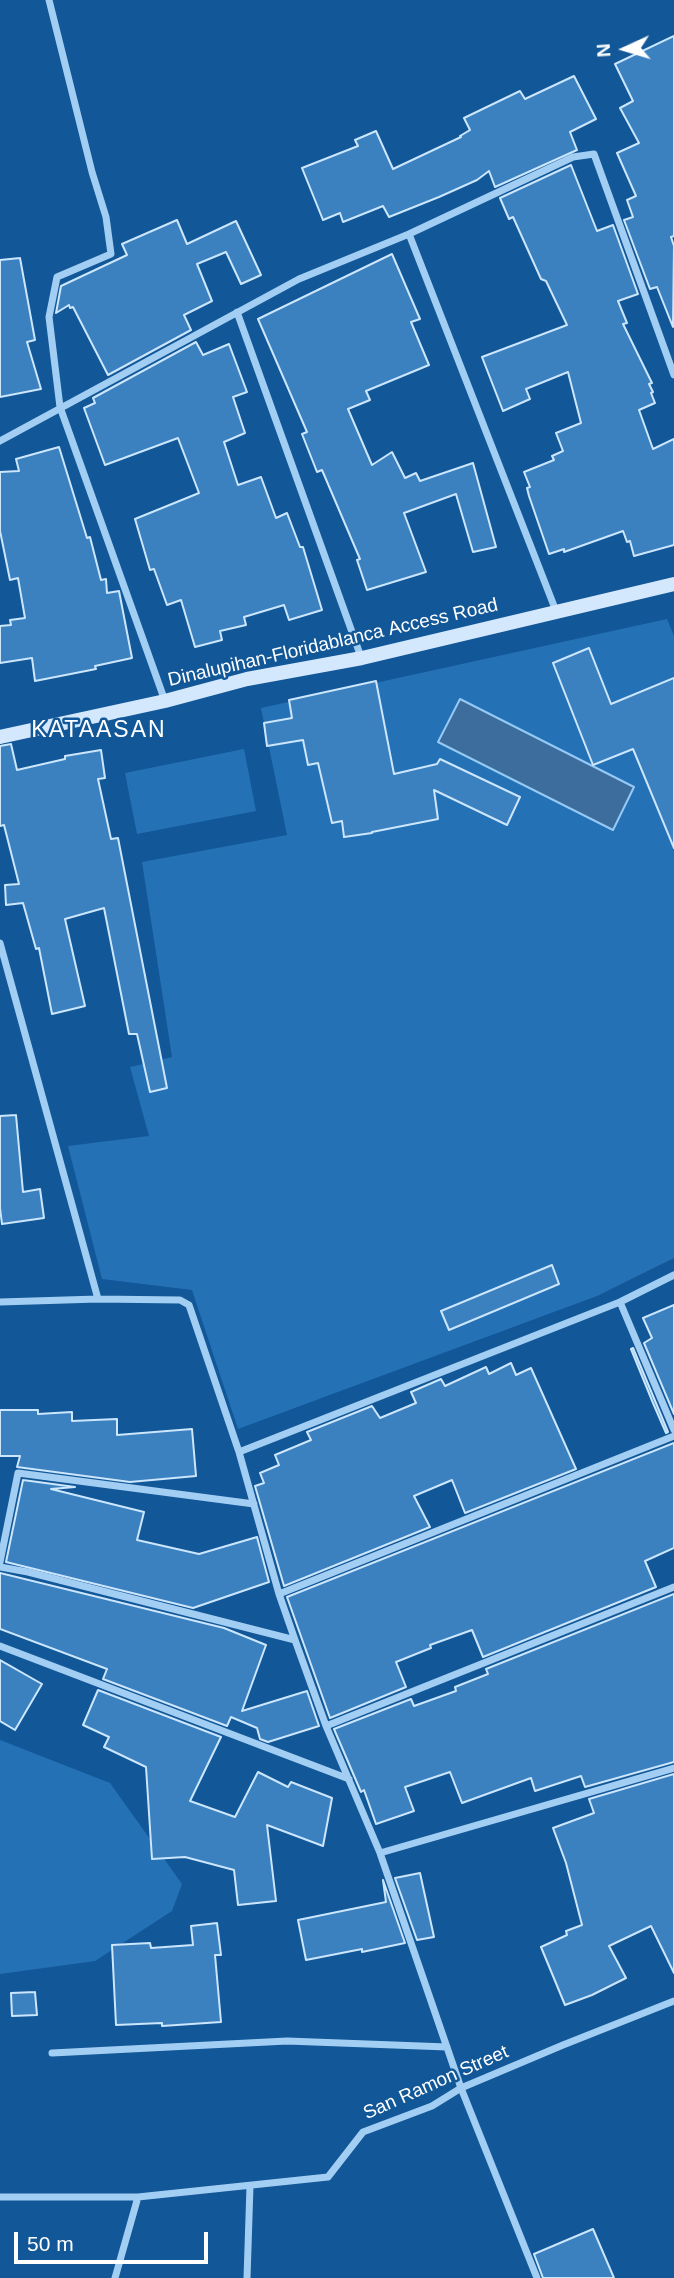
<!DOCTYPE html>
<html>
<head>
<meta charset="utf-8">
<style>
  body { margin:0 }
  #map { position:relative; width:674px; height:2278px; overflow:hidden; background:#125797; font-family:Arial,sans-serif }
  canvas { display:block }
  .north { position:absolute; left:590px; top:14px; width:70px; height:70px; -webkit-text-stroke:5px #125797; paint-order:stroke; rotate:266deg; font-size:19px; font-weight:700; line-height:28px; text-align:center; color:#fff }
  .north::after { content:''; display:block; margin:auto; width:24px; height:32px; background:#fff; clip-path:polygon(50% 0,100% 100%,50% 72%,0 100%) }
  .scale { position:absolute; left:14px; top:2232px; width:194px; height:32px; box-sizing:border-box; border:4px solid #fff; border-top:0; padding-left:9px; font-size:21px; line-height:24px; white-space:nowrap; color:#fff; -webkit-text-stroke:5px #125797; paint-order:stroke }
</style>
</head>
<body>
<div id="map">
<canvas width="674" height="2278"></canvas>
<div class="north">N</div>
<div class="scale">50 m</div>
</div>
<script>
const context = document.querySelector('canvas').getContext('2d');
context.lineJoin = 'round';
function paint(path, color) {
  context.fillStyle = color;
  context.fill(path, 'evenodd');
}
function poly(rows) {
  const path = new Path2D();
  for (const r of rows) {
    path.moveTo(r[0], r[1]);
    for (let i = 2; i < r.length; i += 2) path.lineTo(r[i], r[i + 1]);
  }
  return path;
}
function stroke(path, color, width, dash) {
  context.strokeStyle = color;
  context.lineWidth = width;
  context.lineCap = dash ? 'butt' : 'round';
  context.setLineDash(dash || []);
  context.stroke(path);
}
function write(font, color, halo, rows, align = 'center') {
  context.font = font + ' Arial,sans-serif';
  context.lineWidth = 5;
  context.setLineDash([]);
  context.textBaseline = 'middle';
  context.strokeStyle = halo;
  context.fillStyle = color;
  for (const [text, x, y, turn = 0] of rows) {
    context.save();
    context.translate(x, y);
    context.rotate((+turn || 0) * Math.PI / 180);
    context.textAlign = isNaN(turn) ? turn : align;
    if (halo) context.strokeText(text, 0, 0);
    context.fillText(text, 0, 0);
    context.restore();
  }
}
const green = poly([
  [667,619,674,636,674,1258,597,1296,238,1429,192,1290,102,1279,68,1146,149,1136,130,1067,172,1057,142,862,287,835,261,708],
  [244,749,256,811,137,834,125,773],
  [0,1740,110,1783,182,1884,172,1911,95,1961,0,1974]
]);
const water = poly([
  [460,699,634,787,613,830,438,742,460,699]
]);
const building = poly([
  [674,36,674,236,671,237,674,246,673,327,657,287,650,289,624,220,633,217,627,200,636,196,617,153,639,143,620,108,633,101,615,64,674,36],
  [574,76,596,119,570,132,577,150,495,187,489,171,477,180,439,197,389,217,383,206,343,222,340,213,323,220,302,168,358,146,355,140,376,131,393,169,461,137,460,136,470,130,464,118,520,91,525,99,574,76],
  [571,165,597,231,613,225,638,294,618,301,627,323,623,324,652,383,649,384,653,392,651,393,655,403,639,410,653,449,674,439,674,545,634,556,630,541,627,542,623,531,564,552,564,549,549,554,529,496,527,488,530,487,524,472,554,460,552,456,563,451,556,433,581,423,568,372,526,389,530,399,503,411,482,357,567,325,546,281,541,279,513,217,509,219,500,198,571,165],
  [177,220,187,244,236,221,261,275,241,284,226,252,197,264,212,301,184,315,191,330,108,375,73,307,70,308,69,305,56,313,61,286,127,255,122,244,177,220],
  [392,254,420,319,411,322,429,365,366,391,370,400,348,409,372,465,392,452,405,478,416,473,420,481,473,463,496,547,473,552,456,494,404,513,426,572,367,590,357,560,360,559,322,470,317,472,302,434,307,432,258,319,392,254],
  [20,258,35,340,27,342,41,389,0,397,0,260,20,258],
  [196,342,203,355,229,344,247,392,233,397,245,433,224,442,238,485,261,477,276,518,287,513,300,547,303,547,322,610,289,620,284,605,244,617,246,625,220,631,222,640,195,647,181,600,167,605,154,569,150,570,135,519,199,493,178,438,105,465,84,408,95,403,93,398,196,342],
  [59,447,87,538,90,537,101,580,106,579,107,593,119,591,132,658,95,666,96,669,35,681,32,658,0,663,0,626,11,625,10,620,25,618,18,578,10,580,0,531,0,472,19,471,16,459,59,447],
  [589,648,611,704,674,678,674,848,633,749,593,765,553,663,589,648],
  [376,681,394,774,437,764,440,759,520,797,507,825,434,790,438,819,372,832,372,833,344,837,342,821,332,823,318,763,308,765,303,740,267,746,264,723,292,718,289,700,376,681],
  [11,744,17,770,65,759,65,756,101,750,105,778,98,779,111,839,118,838,167,1088,150,1092,137,1034,129,1034,104,908,65,919,85,1006,52,1014,39,948,36,949,23,903,6,905,5,885,19,884,4,825,0,826,0,746,11,744],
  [16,1115,23,1192,40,1189,44,1218,2,1224,0,1208,0,1116,16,1115],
  [552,1265,559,1284,449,1330,441,1311,552,1265],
  [674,1305,674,1414,644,1343,652,1338,643,1318,674,1305],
  [633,1348,668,1432,666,1433,653,1403,631,1349,633,1348],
  [511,1363,516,1375,531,1368,576,1469,465,1513,452,1480,414,1496,430,1527,284,1586,255,1486,264,1483,260,1473,279,1465,275,1455,311,1440,307,1432,372,1406,380,1418,416,1403,411,1392,441,1379,445,1386,486,1367,489,1374,511,1363],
  [0,1410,38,1410,38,1414,72,1412,72,1421,117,1419,117,1435,192,1429,196,1476,130,1482,17,1467,20,1456,0,1456,0,1410],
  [674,1443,674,1548,645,1561,656,1587,483,1657,472,1630,430,1645,431,1648,396,1662,406,1687,330,1718,287,1597,674,1443],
  [23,1480,75,1487,51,1489,144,1512,137,1540,199,1554,257,1537,269,1582,193,1608,6,1562,23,1480],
  [0,1573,224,1628,266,1645,242,1711,307,1691,319,1726,268,1742,260,1739,257,1728,231,1717,227,1726,103,1679,107,1669,0,1629,0,1573],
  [674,1594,674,1762,585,1787,581,1776,535,1791,531,1778,462,1803,450,1772,405,1787,414,1811,376,1824,364,1790,361,1792,334,1729,411,1699,414,1706,456,1691,455,1687,488,1674,486,1669,674,1594],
  [0,1660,42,1684,15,1730,0,1721,0,1660],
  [98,1690,221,1737,190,1801,235,1817,258,1772,288,1787,291,1782,332,1798,323,1846,267,1825,276,1901,238,1905,234,1870,185,1857,152,1859,146,1767,104,1747,109,1737,83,1725,98,1690],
  [674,1774,674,1973,651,1926,609,1946,626,1978,592,1995,565,2005,541,1947,567,1935,566,1931,582,1925,566,1863,553,1828,594,1813,589,1799,674,1774],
  [420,1873,434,1937,417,1940,395,1878,420,1873],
  [383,1880,405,1943,362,1952,362,1949,306,1960,298,1920,386,1902,383,1880],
  [217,1923,221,1955,215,1955,221,2022,162,2026,162,2023,116,2025,112,1945,150,1943,151,1948,193,1945,191,1926,217,1923],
  [35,1992,37,2015,12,2016,11,1993,35,1992],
  [593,2229,614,2278,543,2278,534,2254,593,2229]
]);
const minor = poly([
  [49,0,92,172,106,217,111,254,57,277,49,317,60,407,165,701],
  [409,234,556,611],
  [237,312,361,657],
  [0,441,299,279,409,234,573,157,594,154,674,375],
  [0,943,98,1299],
  [0,1302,98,1299,180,1300,189,1305,239,1452,279,1594,295,1640,326,1726,380,1853,461,2088,537,2278],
  [620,1302,674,1430],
  [239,1452,620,1302,674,1275],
  [0,1562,18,1473,254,1504],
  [0,1567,28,1572,295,1640],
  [279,1594,674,1436],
  [0,1646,349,1779],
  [326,1726,674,1587],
  [380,1853,674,1768],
  [52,2053,287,2041,447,2047],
  [0,2197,138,2197,328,2177,363,2132,432,2106,461,2088,563,2045,674,2001],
  [115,2278,138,2197],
  [247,2278,250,2186]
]);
const secondary = poly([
  [0,737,165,701,247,679,362,658,674,584]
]);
const streetNames = [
  ["Dinalupihan-Floridablanca Access Road",333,643,-13],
  ["San Ramon Street",436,2083,-24]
];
const quarterNames = [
  ["KATAASAN",99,731]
];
paint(green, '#2571b6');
paint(water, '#3c6d9c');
stroke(water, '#95caf6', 2);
paint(building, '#3b80bf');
stroke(building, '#cbe6fd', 2);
stroke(minor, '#a3cef3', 7);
stroke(secondary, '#d3e8fd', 14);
write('19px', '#fff', '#125797', streetNames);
context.letterSpacing = '2px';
write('23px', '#fff', '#125797', quarterNames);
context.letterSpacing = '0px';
</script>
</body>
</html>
